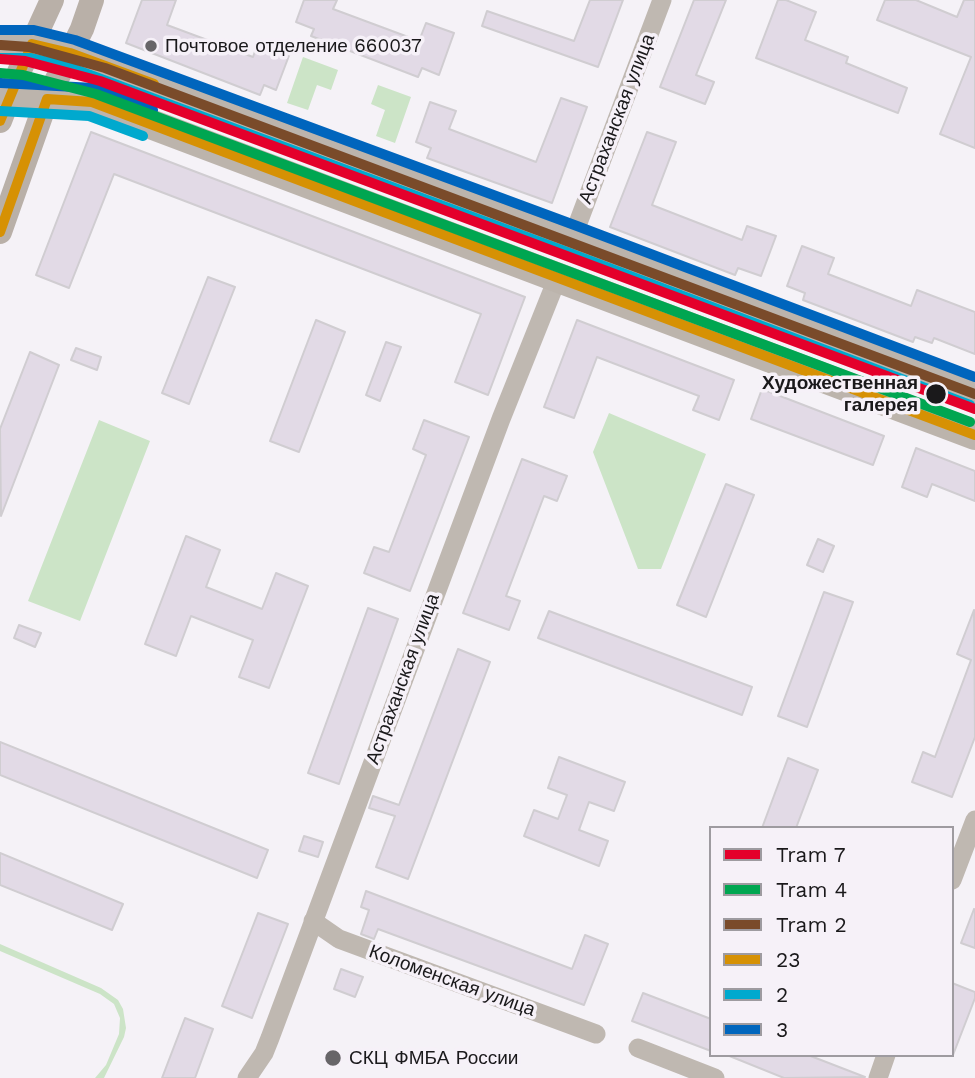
<!DOCTYPE html>
<meta charset="utf-8">
<style>
body{margin:0}
#map{position:relative;width:975px;height:1078px;overflow:hidden;background:#f5f2f7;font-family:"Work Sans",sans-serif}
canvas{display:block}
.legend{position:absolute;left:709px;top:826px;width:245px;height:231px;box-sizing:border-box;background:#f6f1f8;border:2px solid #9e9ba0;margin:0;padding:9px 12px;list-style:none;font-size:21px;color:#1a191b}
.legend li{display:flex;align-items:center;gap:14px;height:35px}
.legend b{width:35px;border:2px solid #9e9ba0}
</style>
<div id="map">
<canvas width="975" height="1078"></canvas>
<ul class="legend">
<li><b style="height:9px;background:#e4002b"></b>Tram 7</li>
<li><b style="height:9px;background:#00a651"></b>Tram 4</li>
<li><b style="height:9px;background:#7a4b2a"></b>Tram 2</li>
<li><b style="height:9px;background:#d69104"></b>23</li>
<li><b style="height:9px;background:#00a9ce"></b>2</li>
<li><b style="height:9px;background:#0065bd"></b>3</li>
</ul>
</div>
<script>
const context = document.querySelector('canvas').getContext('2d');
context.lineJoin = 'round';
function fill(path, color) { context.fillStyle = color; context.fill(path, 'evenodd'); }
const shape = rows => new Path2D(rows.map(r => 'M' + r).join(''));
function trace(path, color, width, dash) { context.strokeStyle = color; context.lineWidth = width; context.lineCap = dash ? 'butt' : 'round'; context.setLineDash(dash || []); context.stroke(path); }
function drawText(font, color, halo, rows, align = 'center') {
  context.font = font + ' "Work Sans",sans-serif'; context.lineWidth = 7; context.setLineDash([]); context.textBaseline = 'middle'; context.strokeStyle = halo; context.fillStyle = color; for (const [text, x, y, turn = 0] of rows) {
    context.save(); context.translate(x, y); context.rotate((+turn || 0) * Math.PI / 180); context.textAlign = isNaN(turn) ? turn : align; if (halo) context.strokeText(text, 0, 0); context.fillText(text, 0, 0); context.restore();
  }
}
fill(shape([
 [303,57,338,70,331,90,317,85,308,110,287,103],
 [378,85,411,97,395,143,376,136,385,110,371,104],
 [609,413,706,454,661,569,638,569,593,452],
 [99,420,150,441,80,621,28,601],
 [0,944,101,988,118,1000,123,1009,126,1028,124,1037,104,1078,95,1078,106,1065,119,1034,120,1018,114,1004,100,994,0,951]
]), '#cce4c7');
const building = shape([
 [142,0,176,0,167,25,253,57,259,40,290,53,276,90,264,85,260,95,126,43,142,0],
 [304,0,337,0,333,9,419,41,426,23,454,33,439,75,422,68,418,77,311,36,314,29,296,22,304,0],
 [590,0,623,0,598,67,482,26,487,11,574,41,590,0],
 [694,0,726,0,696,75,714,82,705,104,660,87,694,0],
 [778,0,786,0,816,12,805,40,848,57,846,63,907,88,898,113,756,58,778,0],
 [885,0,916,0,957,17,964,0,975,0,975,148,940,134,971,57,877,20,885,0],
 [561,98,587,107,552,203,427,158,431,148,416,142,430,102,456,111,449,129,536,162,561,98],
 [91,132,525,297,488,395,455,382,481,314,114,174,69,288,36,275,91,132],
 [647,132,676,142,652,205,742,240,747,226,776,236,761,276,738,268,735,275,610,227,647,132],
 [802,246,834,258,828,274,911,306,917,290,975,312,975,354,934,338,932,343,915,337,913,342,803,300,805,293,787,286,802,246],
 [208,277,235,287,189,404,162,393,208,277],
 [316,320,345,332,299,452,270,441,316,320],
 [577,320,734,380,719,420,693,410,699,396,597,357,574,418,544,407,577,320],
 [386,342,401,347,380,401,366,395,386,342],
 [76,348,101,357,97,370,71,360,76,348],
 [30,352,59,365,1,516,0,429,30,352],
 [762,389,884,436,873,465,751,419,762,389],
 [424,420,469,437,410,591,364,573,374,547,389,552,426,455,413,449,424,420],
 [916,448,975,471,975,501,932,484,927,497,902,487,916,448],
 [522,459,567,476,557,501,544,496,506,596,520,601,509,630,463,613,522,459],
 [726,484,754,495,706,617,677,605,726,484],
 [186,536,220,550,206,587,262,609,276,573,308,586,269,688,239,677,253,640,191,616,176,656,145,644,186,536],
 [818,539,834,546,823,572,807,565,818,539],
 [824,592,853,602,807,727,778,716,824,592],
 [368,608,398,619,339,784,308,773,368,608],
 [974,610,975,737,952,797,912,782,923,752,935,757,971,660,957,654,974,610],
 [549,611,752,687,742,715,538,638,549,611],
 [19,625,41,633,35,647,14,638,19,625],
 [458,649,490,662,408,879,376,867,395,816,369,808,373,796,399,805,458,649],
 [0,742,268,850,257,878,0,775,0,742],
 [559,757,625,782,614,811,589,802,579,830,608,841,599,866,524,836,534,810,558,819,567,795,548,788,559,757],
 [788,758,818,770,796,828,762,828,788,758],
 [304,836,323,842,318,857,299,851,304,836],
 [0,853,123,904,112,930,0,885,0,853],
 [366,891,572,969,585,935,608,944,584,1005,378,929,374,939,361,934,369,910,361,907,366,891],
 [974,909,975,910,975,948,961,943,974,909],
 [258,913,288,924,252,1018,222,1006,258,913],
 [341,969,363,977,355,997,334,989,341,969],
 [952,983,975,992,975,998,953,1055,952,983],
 [643,993,711,1019,711,1051,632,1021,643,993],
 [185,1018,213,1029,195,1078,162,1078,185,1018],
 [727,1055,808,1055,865,1077,784,1078,727,1055]
]);
fill(building, '#e2dae6');
trace(building, '#d0cdd1', 2);
trace(shape([
 [572,239,662,0],
 [952,880,975,820],
 [313,921,339,939,596,1034],
 [638,1048,715,1078],
 [247,1078,264,1053,270,1038,501,419,557,279],
 [878,1078,886,1055]
]), '#bfb8b1', 19);
trace(shape([
 [0,121,19,72,52,0],
 [0,232,47,99,82,29,92,0]
]), '#b9b0a8', 24);
trace(shape([
 [0,44,32,44,70,53,572,239,975,392],
 [0,97,92,102,975,435]
]), '#bcb4ac', 30);
trace(shape([
 [0,121,32,44,70,53,154,84],
 [0,232,47,99,92,102,975,435]
]), '#d69104', 10);
trace(shape([
 [0,58,30,58,66,66,567,252,970,405],
 [0,111,89,116,143,136]
]), '#00a9ce', 10);
trace(shape([
 [0,30,34,30,75,40,577,226,975,377],
 [1,83,94,88,153,110]
]), '#0065bd', 10);
trace(shape([
 [0,59,25,61,100,81,975,409]
]), '#e4002b', 10);
trace(shape([
 [0,73,23,75,96,94,970,422]
]), '#00a651', 10);
trace(shape([
 [1,45,29,47,105,68,975,394]
]), '#7a4b2a', 10);
for (const [x, y, r, color] of [
 [151,46,7,"#676568"],
 [936,394,11,"#1a191b"],
 [333,1058,9,"#676568"]
]) { const dot = new Path2D(); dot.arc(x, y, r, 0, 2 * Math.PI); context.fillStyle = color; context.fill(dot); trace(dot, '#f6f1f8', 2.5); }
drawText('19px', '#1a191b', '#f6f1f8', [
 ["Почтовое отделение 660037",165,46],
 ["СКЦ ФМБА России",349,1058]
], 'left');
drawText('19px', '#1a191b', '#f6f1f8', [
 ["Астраханская улица",617,119,-69],
 ["Астраханская улица",403,679,-70],
 ["Коломенская улица",452,981,20]
]);
drawText('bold 19px', '#1a191b', '#f6f1f8', [
 ["Художественная",918,383],
 ["галерея",918,405]
], 'right');
</script>
